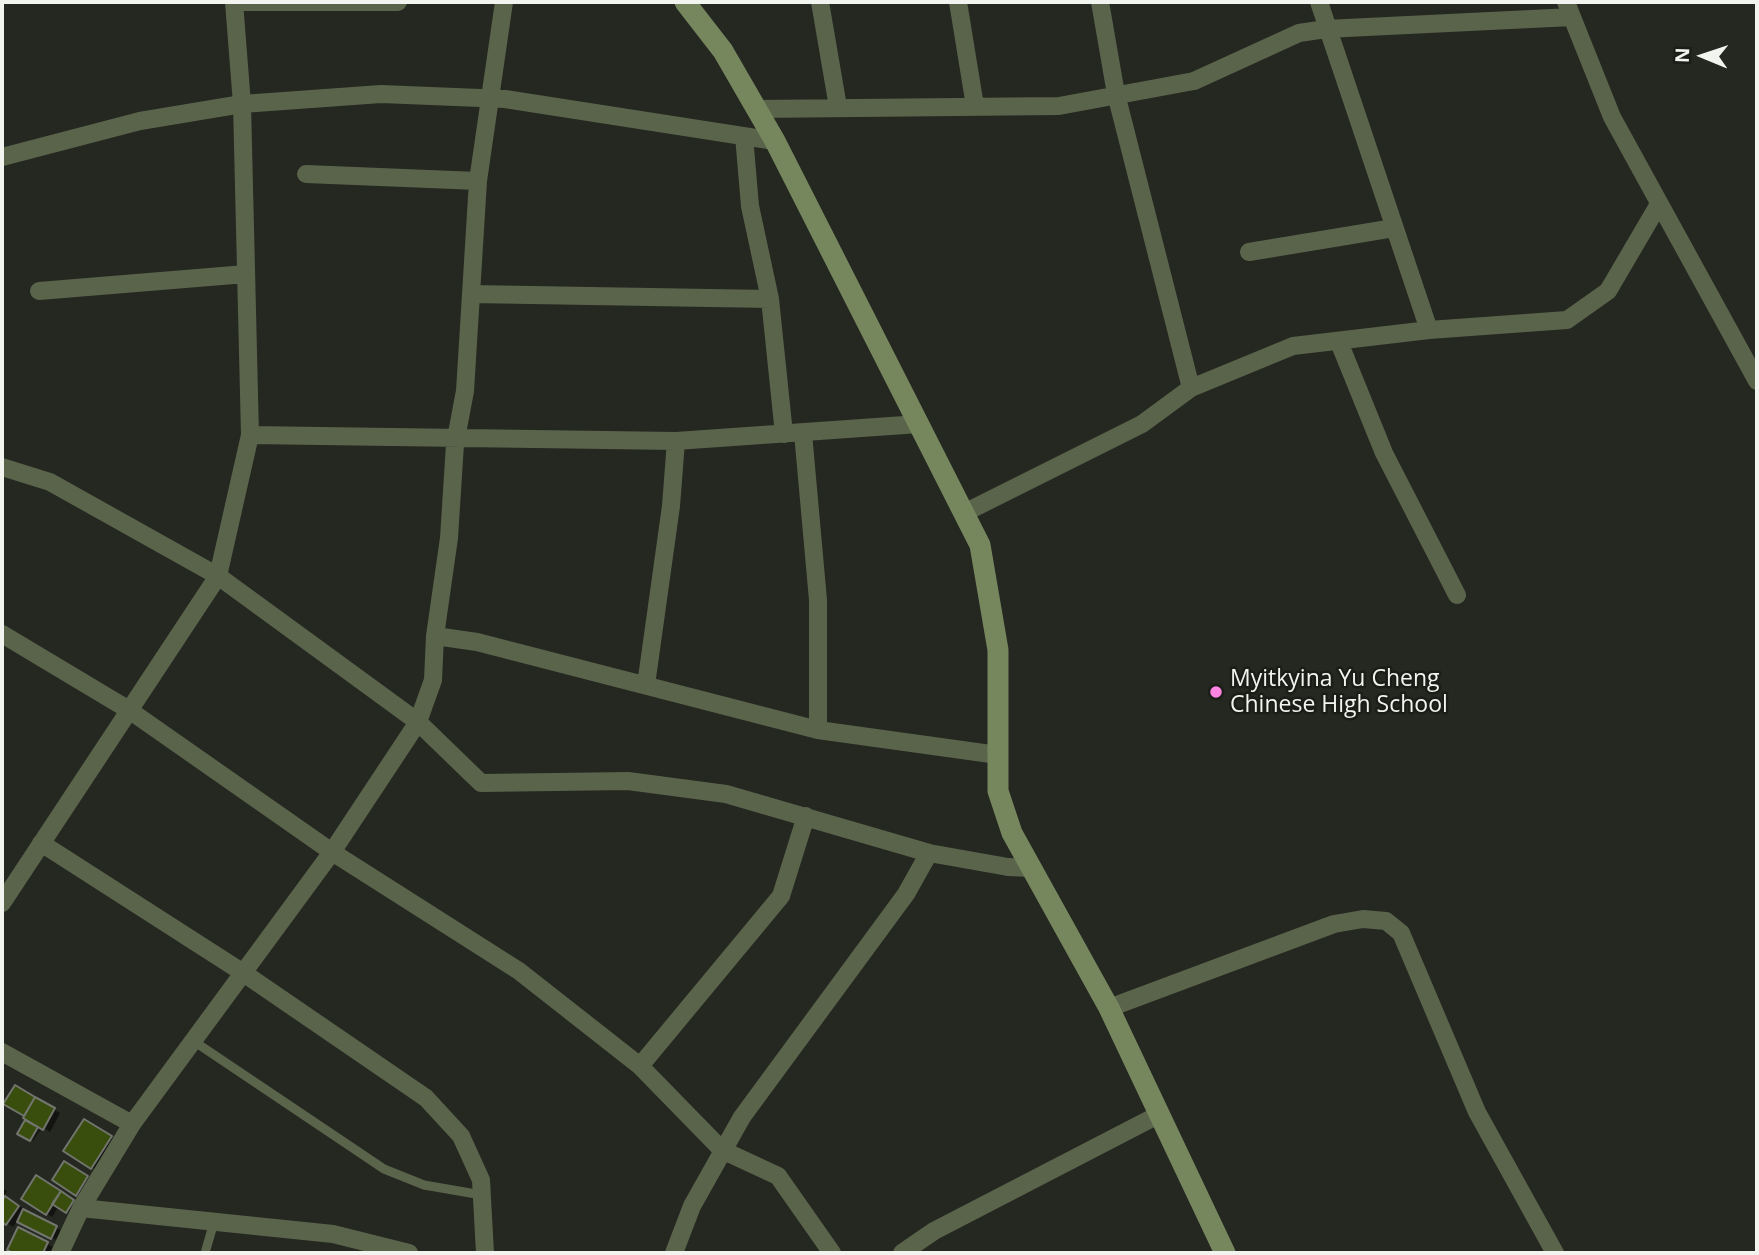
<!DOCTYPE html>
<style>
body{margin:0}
#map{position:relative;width:1759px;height:1255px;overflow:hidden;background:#252721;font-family:"Open Sans",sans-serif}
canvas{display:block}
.frame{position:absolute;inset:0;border:4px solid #f2f4ef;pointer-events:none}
.north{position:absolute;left:1668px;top:21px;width:70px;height:70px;-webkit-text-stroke:5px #1b1e18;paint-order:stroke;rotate:272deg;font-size:19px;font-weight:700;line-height:28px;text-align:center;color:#f2f4ef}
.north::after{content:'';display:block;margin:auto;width:24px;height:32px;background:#f2f4ef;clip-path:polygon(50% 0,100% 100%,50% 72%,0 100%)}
</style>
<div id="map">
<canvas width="1759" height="1255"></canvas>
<div class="frame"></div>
<div class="north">N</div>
</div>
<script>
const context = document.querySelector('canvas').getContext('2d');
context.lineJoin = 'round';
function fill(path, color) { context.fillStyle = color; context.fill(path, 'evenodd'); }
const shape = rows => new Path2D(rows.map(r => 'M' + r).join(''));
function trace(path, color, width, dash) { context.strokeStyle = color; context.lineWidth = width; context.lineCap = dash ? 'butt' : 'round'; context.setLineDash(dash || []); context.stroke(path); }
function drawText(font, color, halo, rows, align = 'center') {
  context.font = font + ' "Open Sans",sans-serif'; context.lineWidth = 5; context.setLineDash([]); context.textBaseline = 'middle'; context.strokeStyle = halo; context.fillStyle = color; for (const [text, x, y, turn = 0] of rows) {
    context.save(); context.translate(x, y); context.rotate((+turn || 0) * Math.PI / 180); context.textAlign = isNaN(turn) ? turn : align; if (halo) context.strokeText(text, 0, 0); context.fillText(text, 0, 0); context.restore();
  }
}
fill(shape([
 [15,1087,60,1113,50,1132,6,1104],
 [85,1121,120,1143,101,1173,92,1167],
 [26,1122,40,1130,33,1141,19,1133],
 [65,1163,93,1181,83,1198,54,1180],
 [36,1177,75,1202,69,1212,59,1206,52,1217,23,1198],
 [2,1188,7,1191,3,1197,62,1231,58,1241,18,1220,13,1227,2,1220],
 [19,1230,53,1247,51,1253,16,1253,9,1249]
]), '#0007');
const building = shape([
 [15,1085,35,1097,24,1116,3,1104,15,1085],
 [35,1097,55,1108,43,1130,23,1118,35,1097],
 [84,1119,112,1136,91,1169,63,1151,84,1119],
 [25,1120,38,1127,30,1141,17,1134,25,1120],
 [64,1161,88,1176,76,1196,52,1180,64,1161],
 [36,1175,61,1191,46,1215,21,1199,36,1175],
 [61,1191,74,1200,66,1213,52,1204,61,1191],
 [5,1196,19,1206,6,1225,2,1222,2,1201,5,1196],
 [23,1209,57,1226,51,1239,17,1222,23,1209],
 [18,1227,48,1242,43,1253,13,1253,7,1250,18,1227]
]);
fill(building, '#394e0d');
trace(building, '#72756e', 2);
trace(shape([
 [192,1040,384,1169,424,1185,482,1195],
 [205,1253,214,1222]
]), '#5a644b', 9);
trace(shape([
 [234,2,398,2],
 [820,2,838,107],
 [958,2,975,106],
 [1100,2,1116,94,1191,388],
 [1319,2,1429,330],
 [1566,2,1612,117,1757,381],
 [756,109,1059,106,1194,81,1299,33,1326,29,1572,17],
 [744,136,750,206,770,299,784,434],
 [2,157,140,121,242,104,381,94,505,99,775,141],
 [306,174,478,181],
 [1249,252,1394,228],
 [39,291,246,274],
 [471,294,770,299],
 [1339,342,1384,453,1457,595],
 [803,433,818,600,818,730],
 [250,435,676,441,919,424],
 [2,467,50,482,218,576,418,722,481,783,628,781,726,794,929,853],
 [964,513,1142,424,1191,388,1293,346,1429,330,1567,320,1608,291,1659,204],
 [2,634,129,710,332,852,519,971,640,1066,722,1150,778,1176,832,1253],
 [435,636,477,642,818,730,998,755],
 [646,685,671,506,676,441],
 [41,843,242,972,426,1098,461,1136,481,1180,485,1253],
 [2,903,218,576,250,435,242,104,234,2],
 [1109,1008,1334,924,1363,919,1386,921,1401,933,1477,1112,1555,1253],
 [2,1052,132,1124],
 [640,1066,781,896,806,816],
 [81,1208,333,1234,409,1253],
 [60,1253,81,1208,132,1124,332,852,418,722,433,680,435,636,449,538,455,444,465,391,478,181,504,2],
 [674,1253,692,1206,742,1117,906,894,929,853,1008,867,1031,868],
 [902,1253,934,1231,1160,1114]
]), '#5a644b', 18);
trace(shape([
 [685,2,723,51,775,141,980,545,998,650,998,791,1012,833,1109,1008,1225,1253]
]), '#76875e', 21);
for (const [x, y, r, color] of [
 [1216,692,7,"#fe85e0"]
]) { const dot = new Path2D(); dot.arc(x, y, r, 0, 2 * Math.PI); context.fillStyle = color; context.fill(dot); trace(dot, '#1b1e18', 2.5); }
drawText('23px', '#f2f4ef', '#1b1e18', [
 ["Myitkyina Yu Cheng",1230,679],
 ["Chinese High School",1230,705]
], 'left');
</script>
